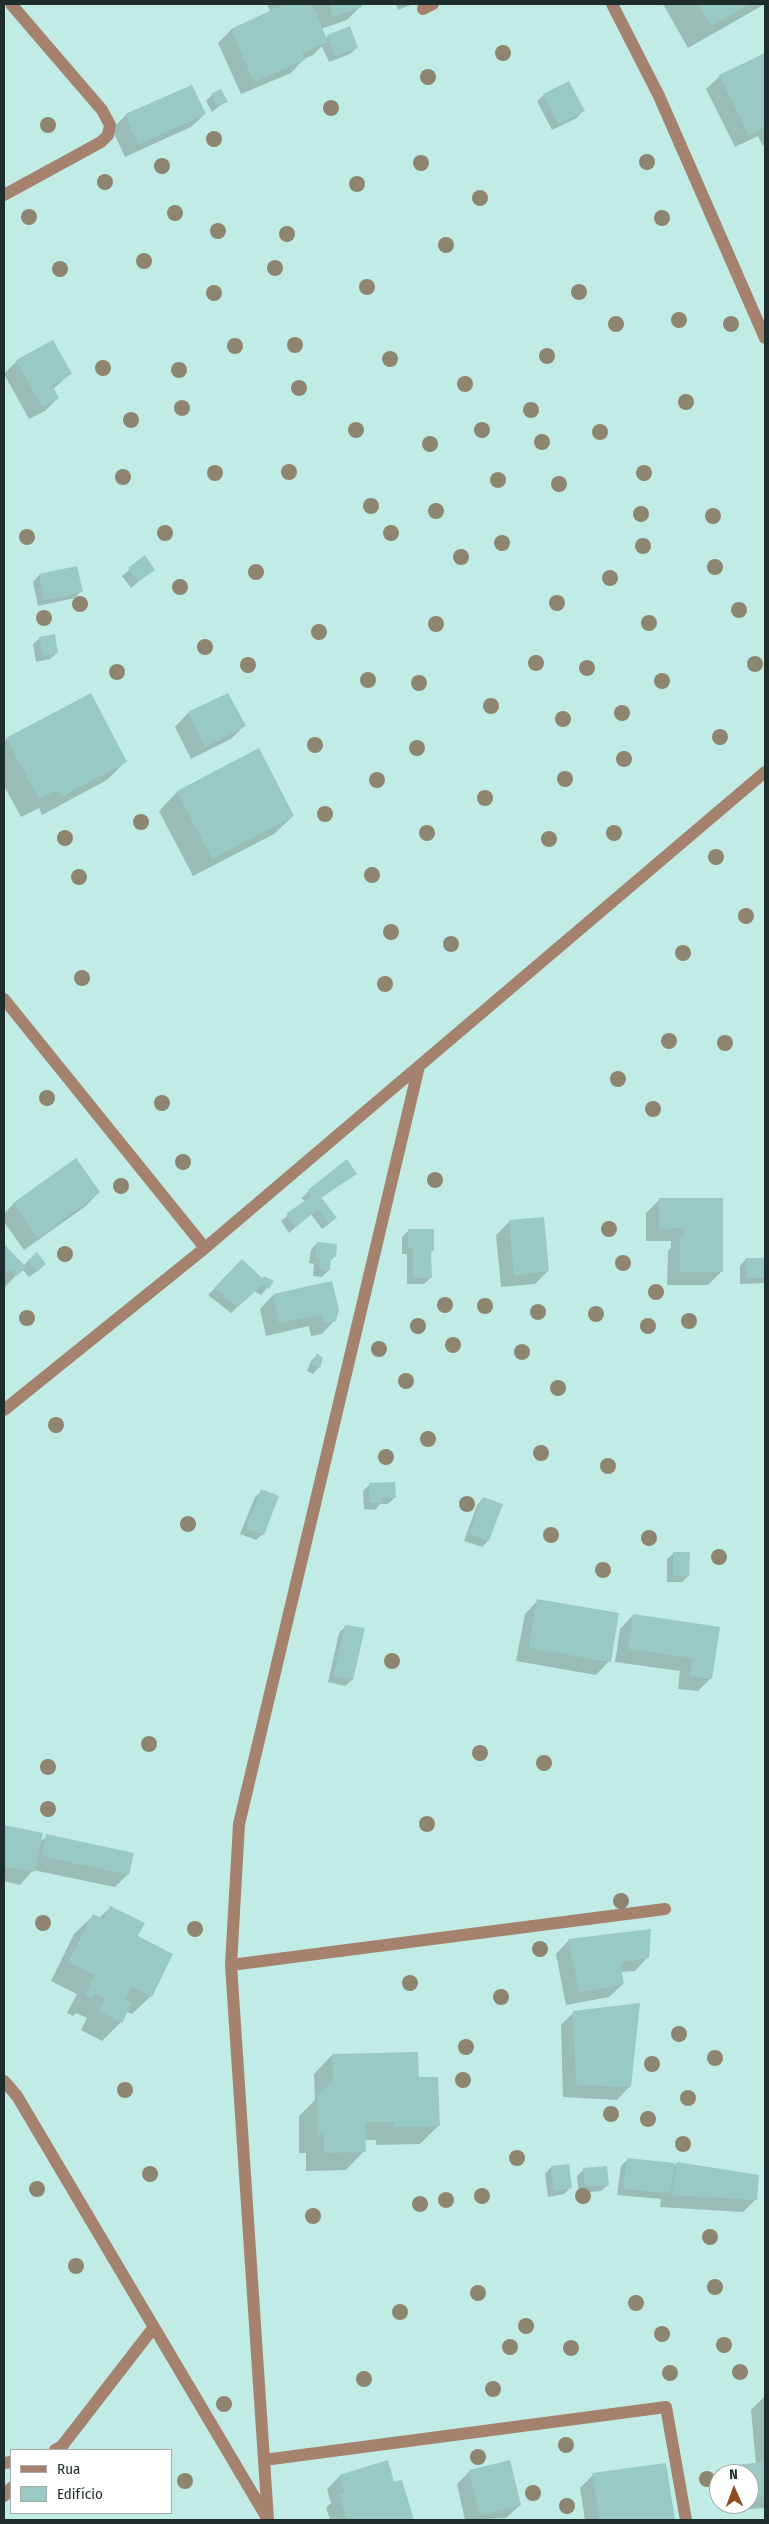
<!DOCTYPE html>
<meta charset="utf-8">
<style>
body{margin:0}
#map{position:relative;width:769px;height:2524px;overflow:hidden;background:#c1ebe5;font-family:"Fira Sans Condensed",sans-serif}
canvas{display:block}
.frame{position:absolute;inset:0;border:5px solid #1e2e2c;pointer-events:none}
.legend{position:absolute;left:10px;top:2449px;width:162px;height:65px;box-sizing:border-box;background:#fff;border:1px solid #a5abab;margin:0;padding:6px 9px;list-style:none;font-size:15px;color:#1e2e2c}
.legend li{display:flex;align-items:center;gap:10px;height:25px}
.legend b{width:25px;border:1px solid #a5abab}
.north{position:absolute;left:709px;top:2464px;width:50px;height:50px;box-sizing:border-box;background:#fff;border:1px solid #a5abab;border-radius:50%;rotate:358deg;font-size:14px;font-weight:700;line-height:20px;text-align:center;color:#1e2e2c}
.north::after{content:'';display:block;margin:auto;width:18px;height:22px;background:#8f4b1d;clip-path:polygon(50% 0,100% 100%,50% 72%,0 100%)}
</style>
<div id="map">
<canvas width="769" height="2524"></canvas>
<div class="frame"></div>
<ul class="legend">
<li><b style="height:6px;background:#a4826e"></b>Rua</li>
<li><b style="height:14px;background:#98cac3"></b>Edifício</li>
</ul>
<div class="north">N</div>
</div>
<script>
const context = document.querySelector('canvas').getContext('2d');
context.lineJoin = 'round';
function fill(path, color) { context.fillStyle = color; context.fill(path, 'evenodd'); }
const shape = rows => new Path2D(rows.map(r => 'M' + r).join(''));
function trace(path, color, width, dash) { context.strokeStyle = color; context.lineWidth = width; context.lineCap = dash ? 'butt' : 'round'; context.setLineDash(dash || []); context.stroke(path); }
fill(shape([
 [267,4,359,4,360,7,347,20,321,29,325,38,349,27,357,47,350,54,329,62,322,46,313,55,304,59,291,73,241,94,218,43,231,30,271,13],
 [396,4,413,4,398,10],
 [663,4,765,4,688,48],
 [765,54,765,145,763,146,758,136,735,147,706,89,720,76],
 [192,86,205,114,191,127,125,157,112,129,125,116],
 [212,95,226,101,212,112,206,101],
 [544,95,583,111,577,118,552,130,537,101],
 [17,361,70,374,53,389,58,398,45,411,29,419,4,374],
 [145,557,154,569,131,588,122,576],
 [39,575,81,591,75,598,38,606,33,582],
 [40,638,57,653,50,659,36,662,33,644],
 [228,694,244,726,231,739,191,759,175,727,188,713],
 [7,739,126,761,107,780,42,815,39,808,21,817,4,786,4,742],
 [258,750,293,816,274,834,193,876,159,811,177,792],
 [76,1160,99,1192,86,1206,24,1250,4,1222,4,1214,13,1204],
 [355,1174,321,1198,335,1218,329,1224,322,1229,311,1214,289,1233,281,1221,305,1202,302,1198,309,1191],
 [660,1199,721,1272,708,1285,667,1285,668,1251,671,1248,671,1241,646,1241,646,1213],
 [509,1222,548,1271,535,1284,501,1287,496,1235],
 [409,1230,433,1250,430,1253,431,1277,424,1284,407,1284,407,1254,402,1254,402,1237],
 [317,1243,334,1257,330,1261,329,1270,322,1277,313,1276,314,1264,309,1263,311,1250],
 [4,1246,23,1266,36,1254,38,1270,29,1277,22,1269,4,1288],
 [746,1259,765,1259,765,1283,740,1284,740,1266],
 [242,1261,262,1280,272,1282,261,1295,254,1291,231,1313,208,1295],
 [331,1282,335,1320,322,1334,311,1336,309,1326,266,1336,260,1309,273,1295],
 [317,1355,319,1367,313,1374,307,1371,311,1361],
 [370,1484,394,1498,388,1504,380,1504,375,1510,364,1509,363,1491],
 [262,1491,263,1534,256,1540,240,1534,255,1497],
 [483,1498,488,1541,482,1547,464,1541,477,1505],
 [674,1553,688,1576,682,1582,667,1582,667,1559],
 [538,1600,609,1661,596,1675,516,1661,525,1614],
 [633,1615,719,1628,711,1678,698,1691,678,1689,680,1671,615,1662,620,1629],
 [346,1626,352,1680,345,1686,328,1682,339,1633],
 [4,1826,41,1834,39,1843,47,1836,128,1874,115,1887,33,1870,20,1885,4,1881],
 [110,1908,137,1937,151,1996,132,2014,126,2012,121,2022,102,2041,81,2030,87,2018,76,2013,73,2016,67,2013,77,1994,51,1981,74,1934,93,1916,99,1918],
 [569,1940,648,1957,635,1971,621,1972,623,1984,609,1997,566,2005,556,1954],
 [574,2012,630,2086,617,2100,563,2097,561,2025],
 [332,2055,418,2078,438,2126,420,2144,376,2145,376,2140,364,2140,364,2151,346,2170,306,2171,306,2153,299,2153,299,2116,315,2100,314,2074],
 [628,2159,672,2168,677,2163,756,2199,743,2212,660,2207,661,2199,617,2195,621,2166],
 [551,2167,571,2187,564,2194,548,2197,545,2174],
 [584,2169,608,2185,601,2191,579,2193,577,2176],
 [765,2396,765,2508,723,2511,723,2504,749,2504,749,2474,728,2474,735,2467,756,2464,751,2410],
 [665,2464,674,2520,585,2520,580,2488,593,2475],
 [470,2471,520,2505,506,2518,465,2520,457,2484],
 [340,2476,394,2484,401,2482,413,2520,330,2520,326,2508,331,2503,327,2489]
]), '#0003');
fill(shape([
 [285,4,312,4,328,42,302,53,305,60,254,82,231,29],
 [329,4,361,4,362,7,333,17],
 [698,4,750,4,711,26],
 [350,26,358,48,335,56,327,35],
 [765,53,765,127,749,135,719,75],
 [569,81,585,111,559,124,543,94],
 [192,85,206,114,138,145,125,114],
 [221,89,228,102,218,106,211,94],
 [53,340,72,374,52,385,59,398,42,407,16,360],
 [145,555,155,570,138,582,128,568],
 [77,566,83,592,44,600,39,574],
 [55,634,58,653,43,656,39,637],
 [91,693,127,762,61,797,57,790,39,799,6,738],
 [228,693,246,726,205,747,188,712],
 [259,748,294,816,212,859,177,791],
 [76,1158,100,1192,38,1238,13,1203],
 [347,1159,357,1174,321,1197,337,1218,329,1223,318,1209,296,1227,286,1214,311,1196,308,1190],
 [659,1198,723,1198,723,1272,680,1272,680,1237,684,1236,684,1228,659,1229],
 [544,1217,549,1271,514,1275,509,1220],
 [408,1229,434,1229,434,1251,431,1251,432,1278,413,1278,413,1248,408,1248],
 [317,1242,337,1244,336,1257,331,1257,330,1271,319,1269,320,1258,315,1257],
 [4,1244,26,1267,17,1276,11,1269,4,1276],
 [37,1252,46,1264,37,1272,27,1261],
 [746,1258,765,1258,765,1278,747,1278],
 [242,1259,262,1278,264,1276,274,1281,269,1289,262,1285,238,1307,214,1288],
 [332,1281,339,1310,336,1321,324,1323,322,1314,279,1323,273,1294],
 [317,1353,323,1358,320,1368,312,1364],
 [395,1482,396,1498,382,1498,382,1503,370,1503,369,1483],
 [261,1489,279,1496,264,1535,246,1528],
 [483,1497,503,1504,489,1541,469,1534],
 [673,1552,690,1552,689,1576,673,1576],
 [537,1599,619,1613,611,1662,529,1648],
 [633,1614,720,1627,712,1679,690,1676,693,1658,628,1649],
 [345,1625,365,1628,353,1680,334,1676],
 [4,1825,43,1833,34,1872,4,1866],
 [46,1834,134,1853,129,1875,42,1856],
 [110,1906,145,1923,138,1936,173,1954,152,1997,132,1987,125,2000,132,2003,122,2023,99,2011,105,1999,95,1994,92,1998,85,1995,95,1975,68,1962,93,1914,104,1919],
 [651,1929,649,1958,620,1962,624,1984,579,1992,568,1939],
 [640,2003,631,2087,576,2085,573,2011],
 [418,2052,419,2077,438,2077,440,2126,394,2127,394,2122,365,2122,366,2152,324,2153,324,2134,318,2135,317,2096,333,2081,332,2054],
 [627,2158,675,2163,670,2193,623,2189],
 [677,2162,759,2175,757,2200,672,2195],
 [569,2164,572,2188,554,2191,551,2166],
 [607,2166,609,2185,585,2187,583,2168],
 [388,2460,394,2482,402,2480,414,2520,347,2520,339,2494,345,2493,339,2475],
 [510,2460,521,2505,480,2515,469,2470],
 [765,2462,765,2496,749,2498,749,2474,735,2474,734,2465],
 [666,2463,675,2520,600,2520,592,2473]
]), '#98cac3');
trace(shape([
 [612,4,659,96,765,338],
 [423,9,433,4],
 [4,195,101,142,108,135,110,125,102,110,11,4],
 [4,999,205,1248],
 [4,1410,205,1248,765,772],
 [231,1965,665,1909],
 [4,2081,17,2096,267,2518],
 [55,2450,62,2446,154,2327],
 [264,2460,666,2407,686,2520],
 [4,2463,11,2462],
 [4,2496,11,2488],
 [268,2520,231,1965,239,1824,419,1066]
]), '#a4826e', 12);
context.fillStyle = '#8d8570';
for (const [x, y] of [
 [503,53],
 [428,77],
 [331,108],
 [48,125],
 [214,139],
 [647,162],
 [421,163],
 [162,166],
 [105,182],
 [357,184],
 [480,198],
 [175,213],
 [29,217],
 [662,218],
 [218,231],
 [287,234],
 [446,245],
 [144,261],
 [275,268],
 [60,269],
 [367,287],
 [579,292],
 [214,293],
 [679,320],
 [616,324],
 [731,324],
 [295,345],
 [235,346],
 [547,356],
 [390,359],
 [103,368],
 [179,370],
 [465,384],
 [299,388],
 [686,402],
 [182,408],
 [531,410],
 [131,420],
 [356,430],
 [482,430],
 [600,432],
 [542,442],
 [430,444],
 [289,472],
 [215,473],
 [644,473],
 [123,477],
 [498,480],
 [559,484],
 [371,506],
 [436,511],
 [641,514],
 [713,516],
 [165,533],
 [391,533],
 [27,537],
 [502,543],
 [643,546],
 [461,557],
 [715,567],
 [256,572],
 [610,578],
 [180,587],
 [557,603],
 [80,604],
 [739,610],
 [44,618],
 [649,623],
 [436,624],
 [319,632],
 [205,647],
 [536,663],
 [755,664],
 [248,665],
 [587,668],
 [117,672],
 [368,680],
 [662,681],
 [419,683],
 [491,706],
 [622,713],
 [563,719],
 [720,737],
 [315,745],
 [417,748],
 [624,759],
 [565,779],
 [377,780],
 [485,798],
 [325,814],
 [141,822],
 [427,833],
 [614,833],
 [65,838],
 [549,839],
 [716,857],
 [372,875],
 [79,877],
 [746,916],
 [391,932],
 [451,944],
 [683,953],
 [82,978],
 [385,984],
 [669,1041],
 [725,1043],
 [618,1079],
 [47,1098],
 [162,1103],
 [653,1109],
 [183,1162],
 [435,1180],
 [121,1186],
 [609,1229],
 [65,1254],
 [623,1263],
 [656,1292],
 [445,1305],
 [485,1306],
 [538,1312],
 [596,1314],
 [27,1318],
 [689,1321],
 [418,1326],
 [648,1326],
 [453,1345],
 [379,1349],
 [522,1352],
 [406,1381],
 [558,1388],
 [56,1425],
 [428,1439],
 [541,1453],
 [386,1457],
 [608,1466],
 [467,1504],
 [188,1524],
 [551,1535],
 [649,1538],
 [719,1557],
 [603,1570],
 [392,1661],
 [149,1744],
 [480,1753],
 [544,1763],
 [48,1767],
 [48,1809],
 [427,1824],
 [621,1901],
 [43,1923],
 [195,1929],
 [540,1949],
 [410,1983],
 [501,1997],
 [679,2034],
 [466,2047],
 [715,2058],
 [652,2064],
 [463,2080],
 [125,2090],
 [688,2098],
 [611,2114],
 [648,2119],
 [683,2144],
 [517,2158],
 [150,2174],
 [37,2189],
 [482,2196],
 [583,2196],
 [446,2200],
 [420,2204],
 [313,2216],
 [710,2237],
 [76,2266],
 [715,2287],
 [478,2293],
 [636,2303],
 [400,2312],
 [526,2326],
 [662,2334],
 [724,2345],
 [510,2347],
 [571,2348],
 [740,2372],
 [670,2373],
 [364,2379],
 [493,2389],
 [224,2404],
 [566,2445],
 [478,2457],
 [707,2479],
 [185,2481],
 [533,2493],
 [567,2506]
]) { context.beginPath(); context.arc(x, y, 8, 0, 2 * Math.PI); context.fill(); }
</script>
